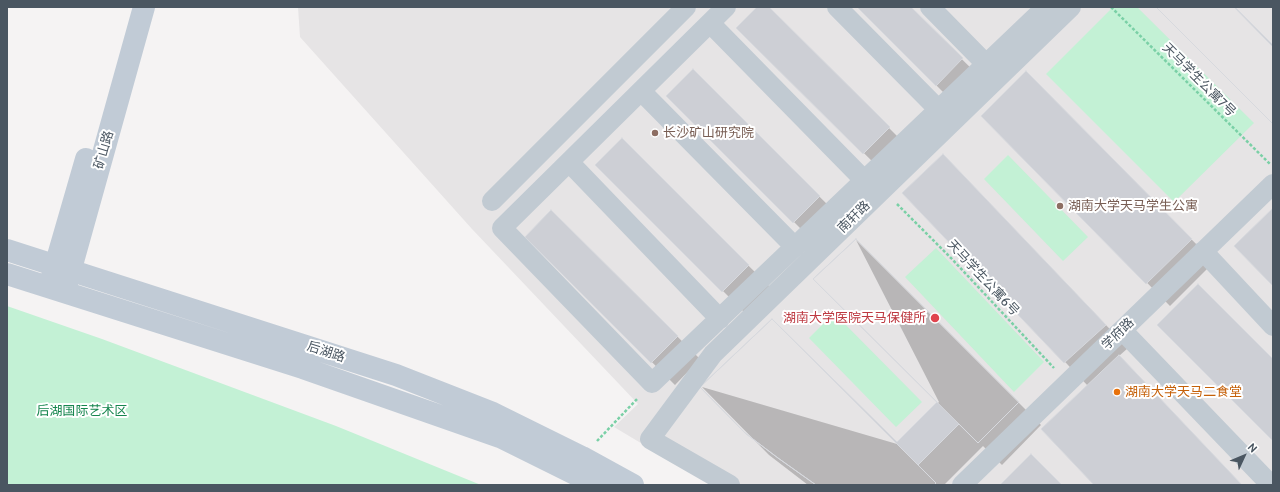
<!DOCTYPE html>
<meta charset="utf-8">
<style>
body{margin:0}
#map{position:relative;width:1280px;height:492px;overflow:hidden;background:#f5f3f3;font-family:Cabin,sans-serif}
canvas{display:block}
.frame{position:absolute;inset:0;border:8px solid #4a5661;pointer-events:none}
.north{position:absolute;left:1224px;top:436px;width:40px;height:40px;-webkit-text-stroke:3px #fff;paint-order:stroke;rotate:46deg;font-size:11px;font-weight:700;line-height:16px;text-align:center;color:#4a5661}
.north::after{content:'';display:block;margin:auto;width:14px;height:18px;background:#4a5661;clip-path:polygon(50% 0,100% 100%,50% 72%,0 100%)}
</style>
<div id="map">
<canvas width="1280" height="492"></canvas>
<div class="frame"></div>
<div class="north">N</div>
</div>
<script>
const context = document.querySelector('canvas').getContext('2d');
context.lineJoin = 'round';
function fill(path, color) { context.fillStyle = color; context.fill(path, 'evenodd'); }
const shape = rows => new Path2D(rows.map(r => 'M' + r).join(''));
function trace(path, color, width, dash) { context.strokeStyle = color; context.lineWidth = width; context.lineCap = dash ? 'butt' : 'round'; context.setLineDash(dash || []); context.stroke(path); }
function drawText(font, color, halo, rows, align = 'center') {
  context.font = font + ' Cabin,"Noto Sans SC",sans-serif'; context.lineWidth = 4; context.setLineDash([]); context.textBaseline = 'middle'; context.strokeStyle = halo; context.fillStyle = color; for (const [text, x, y, turn = 0] of rows) {
    context.save(); context.translate(x, y); context.rotate((+turn || 0) * Math.PI / 180); context.textAlign = isNaN(turn) ? turn : align; if (halo) context.strokeText(text, 0, 0); context.fillText(text, 0, 0); context.restore();
  }
}
fill(shape([
 [298,7,1273,7,1273,485,711,485,614,427,638,404,472,229,300,37]
]), '#e6e4e5');
fill(shape([
 [1113,7,1137,7,1254,123,1174,202,1046,74],
 [1008,155,1088,237,1063,261,984,179],
 [936,248,1044,362,1014,392,905,277],
 [7,306,102,339,336,426,481,485,7,485],
 [834,313,922,402,896,427,809,338]
]), '#c3f1d5');
fill(shape([
 [758,7,768,7,912,151,887,176,738,28],
 [858,7,909,7,985,82,959,108],
 [693,71,842,219,817,245,668,96],
 [1026,73,1214,262,1170,306,982,116],
 [622,140,771,288,746,314,597,165],
 [943,155,1128,348,1119,356,1241,485,1095,485,1088,386,904,193],
 [551,211,700,359,675,385,526,237],
 [856,240,1041,425,1002,465,983,446,944,485,808,485,769,455,702,387,897,444,939,402]
]), '#0003');
const building = shape([
 [757,7,769,7,890,127,863,154,736,28,757,7],
 [857,7,911,7,963,58,936,86,857,7],
 [1156,7,1235,7,1273,45,1273,124,1156,7],
 [1156,7,1234,7,1273,47,1273,124,1156,7],
 [693,69,820,196,793,223,666,96,693,69],
 [1026,71,1192,239,1146,284,981,116,1026,71],
 [622,138,749,265,722,292,595,165,622,138],
 [943,154,1106,325,1064,363,902,193,943,154],
 [1273,208,1273,286,1234,246,1273,208],
 [551,210,678,336,651,363,525,237,551,210],
 [856,239,1019,402,978,443,959,424,918,465,936,483,934,485,816,485,778,458,745,433,700,387,772,319,897,442,937,402,813,279,856,239],
 [856,239,1019,402,978,443,813,279,856,239],
 [1198,284,1273,359,1273,441,1157,325,1198,284],
 [772,319,936,483,934,485,816,485,778,458,745,433,700,387,772,319],
 [1119,355,1242,485,1094,485,1041,429,1119,355],
 [1031,454,1062,485,1000,485,1031,454]
]);
fill(building, '#cdcfd5');
trace(building, '#d7d9de', 1);
trace(shape([
 [1111,7,1270,164],
 [897,204,951,258,1054,368],
 [597,441,638,398]
]), '#7ad0a6', 2.5, [3, 2]);
trace(shape([
 [726,7,502,228,652,383,1046,7],
 [837,7,938,109],
 [930,7,986,64],
 [710,23,864,180],
 [641,91,795,247],
 [569,162,720,319],
 [492,201,686,7],
 [1203,251,1273,326],
 [1122,330,1271,485],
 [730,485,650,439,713,354,1071,7],
 [962,485,1273,184]
]), '#c1cad2', 20);
trace(shape([
 [7,250,396,375,493,413,582,457,633,485],
 [7,274,303,368,500,437,597,485],
 [51,280,86,159],
 [67,283,144,7]
]), '#c1cbd6', 22);
for (const [x, y, r, color] of [
 [655,133,4,"#8d6e63"],
 [1060,206,4,"#8d6e63"],
 [935,318,5,"#e0444e"],
 [1117,392,4,"#e8710a"]
]) { const dot = new Path2D(); dot.arc(x, y, r, 0, 2 * Math.PI); context.fillStyle = color; context.fill(dot); trace(dot, '#fff', 1.5); }
drawText('13px', '#4a5661', '#fff', [
 ["天马学生公寓7号",1199,80,45],
 ["矿山路",104,150,-74],
 ["南轩路",854,217,-44],
 ["天马学生公寓6号",983,278,47],
 ["学府路",1118,334,-44],
 ["后湖路",326,352,18]
]);
drawText('13px', '#785e54', '#fff', [
 ["长沙矿山研究院",663,133],
 ["湖南大学天马学生公寓",1068,206]
], 'left');
drawText('13px', '#be3a42', '#fff', [
 ["湖南大学医院天马保健所",926,318]
], 'right');
drawText('13px', '#c56008', '#fff', [
 ["湖南大学天马二食堂",1125,392]
], 'left');
drawText('13px', '#17864f', '#fff', [
 ["后湖国际艺术区",82,411]
]);
</script>
